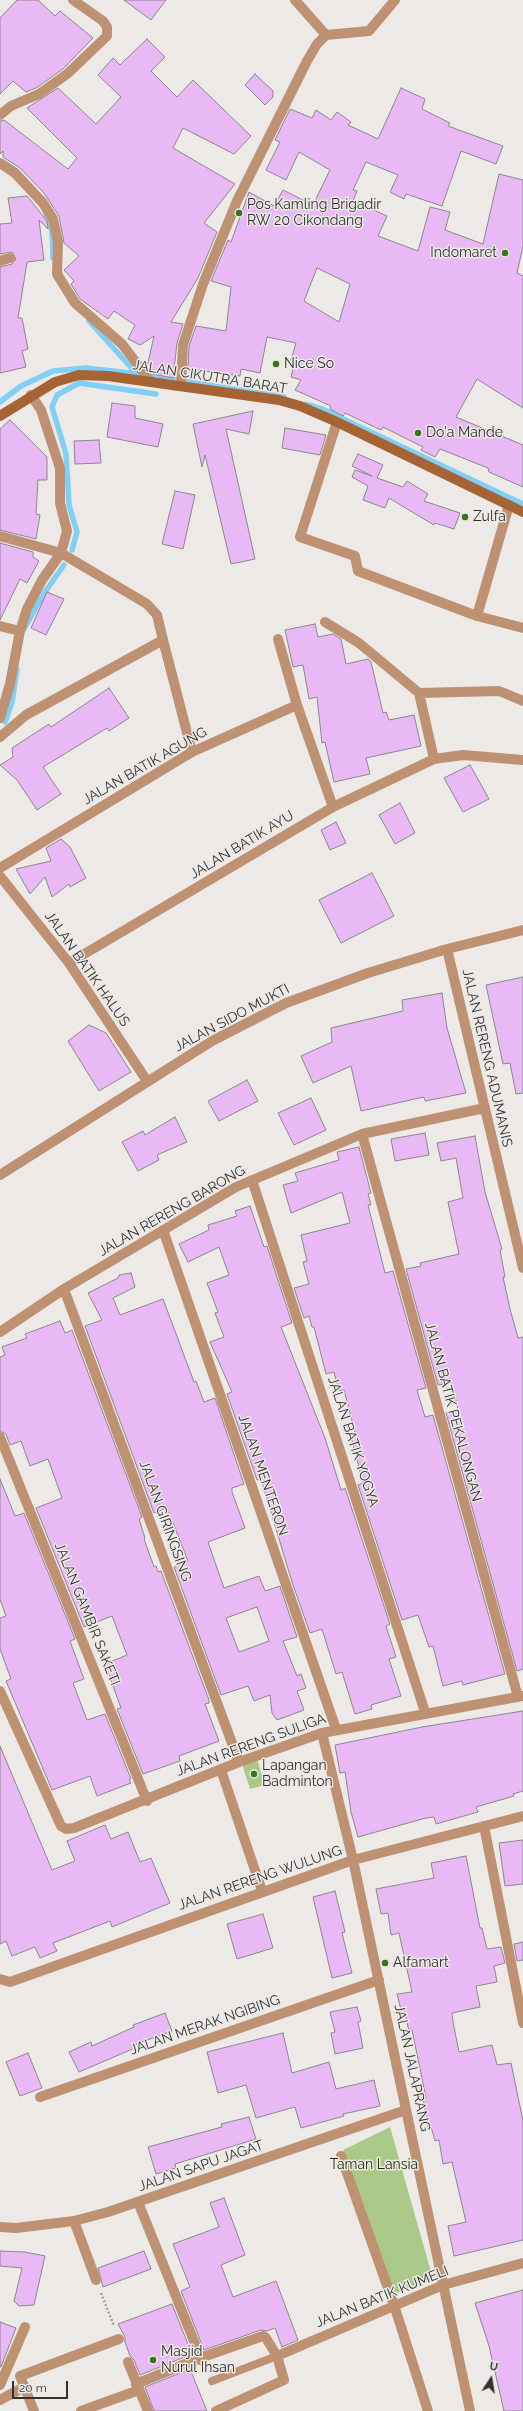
<!DOCTYPE html>
<style>
body{margin:0}
#map{position:relative;width:523px;height:2411px;overflow:hidden;background:#ece9e6;font-family:Raleway,sans-serif}
canvas{display:block}
.north{position:absolute;left:471px;top:2359px;width:40px;height:40px;-webkit-text-stroke:3px #ece9e6;paint-order:stroke;rotate:12deg;font-size:11px;font-weight:700;line-height:16px;text-align:center;color:#323130}
.north::after{content:'';display:block;margin:auto;width:14px;height:18px;background:#323130;clip-path:polygon(50% 0,100% 100%,50% 72%,0 100%)}
.scale{position:absolute;left:12px;top:2381px;width:56px;height:18px;box-sizing:border-box;border:2px solid #323130;border-top:0;padding-left:5px;font-size:12px;line-height:14px;white-space:nowrap;color:#323130;-webkit-text-stroke:3px #ece9e6;paint-order:stroke}
</style>
<div id="map">
<canvas width="523" height="2411"></canvas>
<div class="north">U</div>
<div class="scale">20 m</div>
</div>
<script>
const context = document.querySelector('canvas').getContext('2d');
context.lineJoin = 'round';
function fill(path, color) { context.fillStyle = color; context.fill(path, 'evenodd'); }
const shape = rows => new Path2D(rows.map(r => 'M' + r).join(''));
function trace(path, color, width, dash) { context.strokeStyle = color; context.lineWidth = width; context.lineCap = dash ? 'butt' : 'round'; context.setLineDash(dash || []); context.stroke(path); }
function drawText(font, color, halo, rows, align = 'center') {
  context.font = font + ' Raleway,sans-serif'; context.lineWidth = 3; context.setLineDash([]); context.textBaseline = 'middle'; context.strokeStyle = halo; context.fillStyle = color; for (const [text, x, y, turn = 0] of rows) {
    context.save(); context.translate(x, y); context.rotate((+turn || 0) * Math.PI / 180); context.textAlign = isNaN(turn) ? turn : align; if (halo) context.strokeText(text, 0, 0); context.fillText(text, 0, 0); context.restore();
  }
}
fill(shape([
 [257,1759,265,1785,250,1789,242,1764],
 [390,2127,433,2279,391,2295,343,2150]
]), '#aac989');
trace(shape([
 [46,214,52,231,53,258],
 [89,321,137,374],
 [147,375,176,380],
 [188,382,284,397],
 [0,402,21,386,53,371,86,368,139,374],
 [306,404,322,409,523,504],
 [72,550,77,532,69,505,66,454,52,407,57,395,79,383,156,394],
 [24,629,45,592,64,565],
 [5,722,12,702,17,669]
]), '#80d0f6', 5.5);
const building = shape([
 [17,0,38,0,55,16,60,11,93,38,63,69,36,88,26,92,13,81,0,94,0,18,17,0],
 [124,0,166,0,151,20,124,0],
 [147,39,165,57,151,71,177,97,193,80,251,136,234,154,183,128,173,148,235,184,204,223,217,232,198,278,171,322,183,324,177,343,173,378,153,374,147,367,154,336,140,345,128,339,135,325,114,311,108,319,80,299,71,284,74,281,64,270,79,256,64,243,59,216,44,193,20,168,3,157,3,151,0,154,0,121,4,120,68,169,77,158,27,108,58,88,96,124,121,97,98,75,113,58,120,65,147,39],
 [255,74,273,91,273,97,265,105,245,85,255,74],
 [401,88,425,99,422,109,450,123,448,126,503,146,496,164,461,151,442,206,406,194,404,199,390,192,398,175,366,162,353,190,357,191,353,201,387,216,378,236,418,251,430,207,450,212,445,230,483,244,499,174,523,180,523,246,517,273,523,276,523,408,477,379,456,417,523,445,523,487,489,472,488,468,440,449,435,457,421,450,423,447,383,427,381,430,345,413,343,416,330,409,331,406,295,390,301,380,291,377,294,364,290,363,296,343,267,337,260,373,241,369,240,376,188,369,189,346,196,326,226,331,231,287,211,281,228,240,231,242,249,192,274,206,283,190,313,205,330,170,299,152,286,180,266,170,280,142,275,140,290,109,312,118,316,110,331,120,337,112,351,122,348,125,378,139,401,88],
 [317,268,350,284,339,322,304,301,317,268],
 [27,196,47,221,48,229,39,220,44,260,27,262,18,318,22,318,28,349,22,351,26,367,0,373,0,267,12,264,16,259,12,252,0,254,0,224,12,223,8,198,27,196],
 [112,403,135,406,135,418,163,424,158,447,107,437,112,403],
 [253,411,249,434,226,429,255,559,231,564,205,455,202,467,193,424,253,411],
 [10,420,47,457,47,480,38,480,36,514,40,515,36,539,0,530,0,429,10,420],
 [285,428,326,435,320,455,282,448,285,428],
 [99,440,101,463,75,464,74,441,99,440],
 [358,454,383,465,377,478,403,487,407,481,428,494,424,501,460,513,454,529,435,523,434,525,389,498,385,508,363,500,368,486,352,477,355,470,372,476,352,466,358,454],
 [175,491,195,495,183,549,162,544,175,491],
 [0,543,33,552,33,557,39,561,27,583,20,579,0,620,0,543],
 [47,592,64,599,46,635,31,628,47,592],
 [315,624,318,637,333,634,341,639,346,664,368,659,371,662,383,713,386,712,389,720,414,715,421,746,366,758,370,774,334,782,325,742,322,743,317,697,309,699,303,665,293,667,285,630,315,624],
 [109,688,129,718,109,731,107,728,43,767,61,794,37,810,17,780,0,765,13,757,12,748,49,724,51,727,109,688],
 [470,765,489,799,463,812,444,778,470,765],
 [400,803,415,833,395,844,379,815,400,803],
 [336,822,346,843,330,850,321,830,336,822],
 [61,839,70,847,86,878,70,887,69,884,52,897,45,877,30,894,16,869,51,861,46,848,61,839],
 [372,873,394,916,341,943,319,900,372,873],
 [523,977,523,1093,516,1094,510,1063,503,1064,486,985,523,977],
 [442,993,447,1028,466,1093,425,1101,424,1097,361,1111,351,1066,313,1083,301,1056,332,1042,331,1028,403,1011,402,1000,442,993],
 [89,1025,106,1033,131,1072,99,1091,68,1041,89,1025],
 [247,1080,258,1101,219,1121,208,1101,247,1080],
 [311,1098,326,1130,294,1145,278,1113,311,1098],
 [175,1117,187,1142,157,1155,159,1160,138,1171,122,1142,143,1131,145,1135,175,1117],
 [425,1133,429,1155,395,1161,391,1139,425,1133],
 [475,1136,485,1192,502,1249,500,1250,505,1277,503,1277,510,1309,518,1338,523,1337,523,1669,517,1671,446,1413,458,1410,452,1383,438,1385,406,1269,421,1266,420,1263,459,1254,448,1202,463,1198,456,1158,441,1161,437,1143,475,1136],
 [359,1147,371,1193,368,1194,371,1205,368,1205,385,1273,393,1271,426,1388,417,1390,425,1417,433,1415,505,1674,463,1685,462,1681,443,1686,433,1646,429,1647,418,1615,402,1620,358,1485,363,1483,351,1437,356,1436,344,1390,339,1391,334,1372,326,1374,314,1327,312,1327,309,1316,304,1318,294,1288,309,1284,303,1262,307,1261,301,1235,350,1223,342,1192,291,1213,283,1185,298,1181,295,1173,339,1160,337,1152,359,1147],
 [250,1206,264,1247,267,1246,292,1323,281,1327,325,1438,341,1490,345,1488,390,1624,386,1626,396,1657,389,1659,401,1696,371,1705,372,1709,355,1714,342,1672,336,1674,322,1629,310,1633,292,1582,261,1479,257,1480,227,1394,232,1392,210,1342,224,1337,215,1313,218,1312,207,1283,229,1275,219,1247,188,1262,179,1244,209,1230,208,1225,237,1216,235,1211,250,1206],
 [131,1273,135,1287,113,1298,120,1315,163,1299,194,1382,196,1381,204,1402,215,1398,244,1484,232,1488,232,1492,245,1528,208,1542,224,1588,259,1576,265,1591,280,1586,297,1637,283,1641,297,1676,301,1674,306,1688,297,1691,304,1710,277,1720,272,1713,270,1695,254,1701,248,1686,221,1695,174,1567,188,1561,167,1508,154,1513,85,1326,102,1320,88,1293,118,1278,119,1275,131,1273],
 [257,1607,269,1641,239,1652,226,1618,257,1607],
 [60,1321,65,1333,72,1330,142,1517,139,1519,145,1538,144,1539,154,1567,156,1566,158,1572,161,1571,209,1700,209,1703,205,1704,219,1741,179,1756,180,1761,143,1774,117,1709,121,1708,105,1664,127,1655,112,1616,84,1627,36,1508,62,1498,48,1459,30,1466,21,1441,10,1445,6,1434,0,1431,0,1357,5,1355,2,1347,27,1338,25,1334,60,1321],
 [0,1479,15,1516,24,1513,75,1639,70,1641,84,1679,73,1683,87,1720,105,1714,131,1779,129,1780,131,1783,97,1796,90,1776,52,1790,6,1681,11,1679,0,1649,0,1618,6,1616,0,1599,0,1479],
 [523,1711,523,1791,513,1794,514,1796,476,1807,478,1812,436,1824,434,1817,426,1818,358,1837,351,1812,345,1772,340,1773,335,1745,422,1727,523,1711],
 [0,1746,52,1870,75,1861,67,1841,105,1825,111,1839,128,1832,140,1862,151,1858,170,1903,112,1927,110,1921,53,1943,57,1951,40,1958,35,1947,12,1956,6,1941,0,1944,0,1746],
 [523,1840,523,1884,505,1886,499,1843,523,1840],
 [466,1856,480,1928,482,1928,487,1949,501,1947,505,1963,494,1966,497,1982,476,1986,480,2007,452,2013,453,2022,459,2052,492,2045,497,2065,511,2063,523,2121,523,2240,454,2256,448,2226,466,2222,452,2162,443,2164,439,2140,435,2141,431,2127,428,2127,423,2099,426,2098,412,2030,409,2031,404,2010,401,2010,397,1994,412,1992,399,1933,391,1935,388,1913,381,1914,376,1889,434,1878,431,1863,466,1856],
 [335,1891,345,1932,342,1933,352,1973,332,1978,313,1897,335,1891],
 [263,1914,273,1948,237,1959,227,1924,263,1914],
 [523,1942,523,1960,517,1961,514,1944,523,1942],
 [357,2007,361,2021,358,2022,363,2048,335,2054,331,2033,335,2032,330,2012,357,2007],
 [165,2013,172,2031,134,2045,135,2048,79,2072,69,2052,91,2042,92,2046,134,2027,133,2025,165,2013],
 [283,2033,292,2073,329,2062,336,2089,374,2080,380,2106,343,2114,344,2116,301,2128,295,2107,256,2118,246,2085,218,2093,207,2052,283,2033],
 [28,2053,42,2088,20,2096,6,2062,28,2053],
 [249,2117,256,2139,175,2164,176,2168,156,2174,148,2147,222,2127,221,2124,249,2117],
 [224,2198,245,2255,221,2265,233,2297,276,2281,298,2340,282,2347,275,2328,267,2331,261,2330,204,2350,181,2291,190,2287,173,2244,219,2227,210,2203,224,2198],
 [0,2251,25,2252,45,2256,34,2305,19,2306,14,2301,22,2268,0,2266,0,2251],
 [144,2251,151,2269,103,2287,98,2268,144,2251],
 [523,2290,523,2411,504,2411,489,2346,475,2303,523,2290],
 [172,2304,192,2354,140,2375,134,2360,130,2356,125,2342,125,2337,118,2324,172,2304],
 [0,2322,16,2328,1,2367,0,2367,0,2322],
 [190,2369,207,2411,154,2411,145,2387,190,2369]
]);
fill(building, '#e8b9f5');
trace(building, '#8b888c', 1);
trace(shape([
 [101,2293,114,2326]
]), '#a5a3a1', 2.5, [2, 2]);
trace(shape([
 [212,2381,277,2356]
]), '#bf9173', 8);
trace(shape([
 [295,0,326,35],
 [0,115,11,106,39,94,67,74,107,36,107,27,103,21,73,0],
 [0,163,15,173,43,203,53,219,58,242,57,274,75,303,122,344,151,382],
 [0,261,10,258],
 [181,386,183,345,203,284,237,201,307,61,317,44,326,35,369,31,395,0],
 [337,422,300,537,355,556,358,571,477,616,523,628],
 [0,536,61,553,147,604,157,615,163,640],
 [477,616,509,505],
 [325,622,359,643,419,693,434,759],
 [0,626,20,631],
 [278,639,297,705],
 [419,693,499,691,523,701],
 [0,718,10,684,20,631,27,609,42,580,61,553,67,531,60,503,60,468,41,410,31,395],
 [0,737,26,715,163,640,192,752],
 [0,868,192,752,297,705,333,807],
 [0,876,69,963,147,1081],
 [447,949,523,1268],
 [69,963,333,807,434,759,463,755,523,760],
 [362,1134,518,1697],
 [0,1175,212,1041,286,1003,368,973,447,949,523,930],
 [252,1180,425,1712],
 [163,1230,336,1729],
 [64,1289,239,1762],
 [0,1332,64,1289,236,1187,362,1134,485,1108],
 [0,1437,147,1801],
 [0,1691,61,1826,66,1829,74,1828,239,1762,322,1733,523,1696],
 [322,1733,353,1860,470,2411],
 [221,1770,262,1891],
 [484,1826,523,2023],
 [0,1979,10,1982,353,1860,523,1816],
 [40,2097,379,1980],
 [341,2156,394,2305,428,2411],
 [138,2202,202,2361],
 [74,2221,96,2280],
 [0,2227,16,2228,74,2221,108,2212,406,2110],
 [277,2356,443,2285,523,2263],
 [128,2362,148,2411],
 [136,2384,200,2358,263,2336,266,2338,277,2356,284,2380,216,2411],
 [0,2385,25,2327],
 [0,2400,24,2387],
 [34,2411,20,2376,119,2339],
 [81,2411,139,2390]
]), '#bf9173', 10);
trace(shape([
 [0,416,55,382,79,375,108,376,279,400,300,406,337,422,523,512]
]), '#a66435', 10);
for (const [x, y, r, color] of [
 [239,213,4,"#337717"],
 [505,253,4,"#337717"],
 [276,364,4,"#337717"],
 [418,433,4,"#337717"],
 [465,517,4,"#337717"],
 [254,1774,4,"#337717"],
 [385,1963,4,"#337717"],
 [153,2360,4,"#337717"]
]) { const dot = new Path2D(); dot.arc(x, y, r, 0, 2 * Math.PI); context.fillStyle = color; context.fill(dot); trace(dot, '#ece9e6', 1.5); }
drawText('14px', '#323130', '#ece9e6', [
 ["Pos Kamling Brigadir",247,205],
 ["RW 20 Cikondang",247,221],
 ["Indomaret",497,253,"right"],
 ["Nice So",284,364],
 ["Do'a Mande",426,433],
 ["Zulfa",473,517],
 ["Lapangan",262,1766],
 ["Badminton",262,1782],
 ["Alfamart",393,1963],
 ["Masjid",161,2352],
 ["Nurul Ihsan",161,2368]
], 'left');
drawText('14px', '#323130', '#ece9e6', [
 ["JALAN CIKUTRA BARAT",210,377,9],
 ["JALAN BATIK AGUNG",145,766,-30],
 ["JALAN BATIK AYU",242,845,-31],
 ["JALAN BATIK HALUS",87,969,55],
 ["JALAN SIDO MUKTI",232,1018,-28],
 ["JALAN RERENG ADUMANIS",487,1058,77],
 ["JALAN RERENG BARONG",172,1211,-30],
 ["JALAN BATIK PEKALONGAN",453,1412,75],
 ["JALAN BATIK YOGYA",353,1442,72],
 ["JALAN MENTERON",263,1475,71],
 ["JALAN GIRINGSING",165,1521,70],
 ["JALAN GAMBIR SAKETI",87,1614,68],
 ["JALAN RERENG SULIGA",251,1745,-20],
 ["JALAN RERENG WULUNG",260,1878,-19],
 ["JALAN MERAK NGIBING",205,2025,-19],
 ["JALAN JALAPRANG",412,2068,78],
 ["JALAN SAPU JAGAT",201,2166,-19],
 ["JALAN BATIK KUMELI",382,2297,-22]
]);
drawText('14px', '#1d3000', '#ece9e6', [
 ["Taman Lansia",374,2165]
]);
</script>
